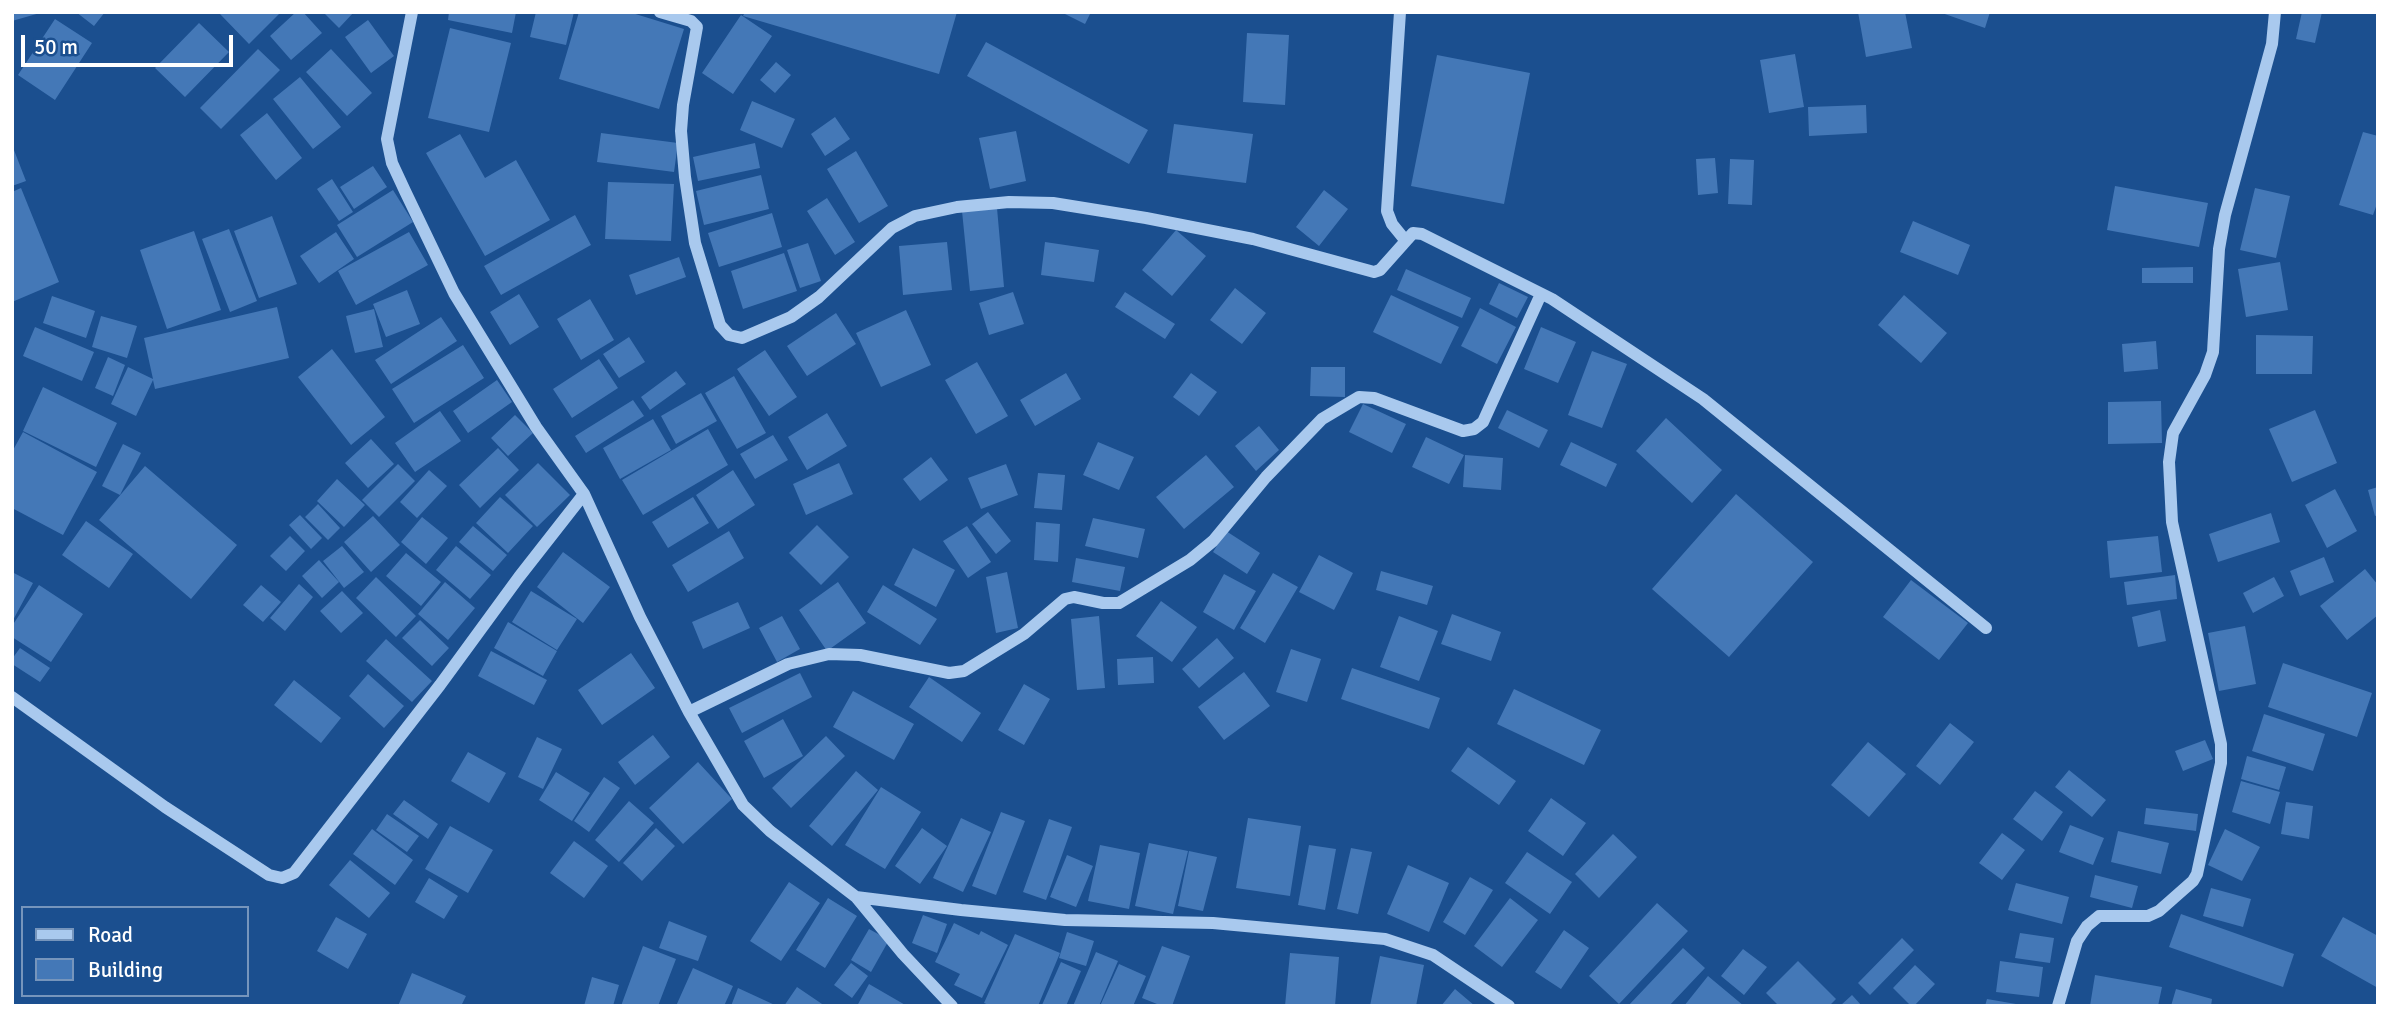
<!DOCTYPE html>
<style>
body{margin:0}
#map{position:relative;width:2390px;height:1018px;overflow:hidden;background:#1b4f8f;font-family:Signika,sans-serif}
canvas{display:block}
.frame{position:absolute;inset:0;border:14px solid #fff;pointer-events:none}
.legend{position:absolute;left:21px;top:906px;width:228px;height:91px;box-sizing:border-box;background:#1b4f8f;border:2px solid #7695bc;margin:0;padding:9px 12px;list-style:none;font-size:21px;color:#fff}
.legend li{display:flex;align-items:center;gap:14px;height:35px}
.legend b{width:35px;border:2px solid #7695bc}
.scale{position:absolute;left:21px;top:35px;width:212px;height:32px;box-sizing:border-box;border:4px solid #fff;border-top:0;padding-left:9px;font-size:21px;line-height:24px;white-space:nowrap;color:#fff;-webkit-text-stroke:5px #1b4f8f;paint-order:stroke}
</style>
<div id="map">
<canvas width="2390" height="1018"></canvas>
<div class="frame"></div>
<ul class="legend">
<li><b style="height:9px;background:#a9c9ee"></b>Road</li>
<li><b style="height:19px;background:#4478b7"></b>Building</li>
</ul>
<div class="scale">50 m</div>
</div>
<script>
const context = document.querySelector('canvas').getContext('2d');
context.lineJoin = 'round';
function fill(path, color) { context.fillStyle = color; context.fill(path, 'evenodd'); }
const shape = rows => new Path2D(rows.map(r => 'M' + r).join(''));
function trace(path, color, width, dash) { context.strokeStyle = color; context.lineWidth = width; context.lineCap = dash ? 'butt' : 'round'; context.setLineDash(dash || []); context.stroke(path); }
fill(shape([
 [12,12,40,12,40,13,12,21],
 [76,12,105,12,94,26],
 [221,12,281,12,249,44,220,14],
 [296,12,303,12,322,33,291,60,270,36],
 [323,12,354,12,339,28],
 [449,12,516,12,512,33,448,20],
 [536,12,574,12,566,45,530,37],
 [579,12,629,12,684,29,659,109,559,79],
 [745,12,957,12,939,74,743,16],
 [1061,12,1091,12,1085,24],
 [1858,12,1905,12,1912,48,1866,57],
 [1939,12,1990,12,1985,28],
 [2302,12,2322,12,2315,43,2296,39],
 [741,15,772,36,733,94,702,73],
 [55,19,92,43,55,100,18,75],
 [368,20,394,56,371,73,345,37],
 [199,23,229,52,185,97,155,68],
 [450,28,511,43,489,132,428,118],
 [1247,33,1289,35,1285,105,1243,102],
 [986,42,1148,130,1129,164,967,76],
 [258,49,280,70,221,129,200,108],
 [331,49,372,93,347,116,306,72],
 [1795,54,1804,107,1769,113,1760,60],
 [1437,55,1530,73,1504,204,1411,186],
 [776,62,791,75,775,93,760,80],
 [300,77,341,127,313,149,273,99],
 [752,101,795,119,782,148,740,130],
 [1866,105,1867,133,1809,136,1808,107],
 [267,113,302,158,276,180,240,135],
 [835,117,850,139,825,156,811,134],
 [1174,124,1253,134,1246,183,1167,173],
 [1016,131,1026,181,990,189,979,138],
 [2363,132,2378,136,2378,201,2373,215,2339,205],
 [601,133,678,143,674,172,597,162],
 [460,134,485,178,516,160,550,220,485,256,426,153],
 [755,143,760,168,698,181,693,157],
 [12,145,26,181,12,186],
 [856,151,888,206,859,223,827,169],
 [1715,158,1718,193,1698,195,1696,159],
 [1730,159,1754,160,1752,205,1728,204],
 [373,166,387,187,354,209,340,187],
 [761,175,769,209,704,225,696,191],
 [332,179,353,212,339,221,317,189],
 [608,182,674,184,671,241,605,239],
 [2115,186,2208,203,2199,247,2107,230],
 [21,188,59,282,12,302,12,192],
 [2255,188,2290,196,2276,258,2240,250],
 [393,190,413,222,357,257,337,225],
 [1324,190,1348,209,1319,246,1296,227],
 [827,198,855,242,835,255,807,211],
 [997,208,1004,287,970,291,962,211],
 [772,213,782,247,719,267,708,233],
 [575,215,591,245,501,295,484,266],
 [272,216,297,284,259,298,234,231],
 [1913,221,1970,245,1958,275,1900,252],
 [229,229,257,301,230,312,202,239],
 [1176,230,1206,256,1172,296,1142,270],
 [194,231,221,310,167,329,140,250],
 [336,232,354,259,319,283,300,256],
 [409,232,428,265,356,305,338,271],
 [947,242,952,290,903,295,899,246],
 [1045,242,1099,250,1094,282,1041,275],
 [808,243,821,281,800,288,787,250],
 [784,253,797,291,743,309,731,271],
 [679,257,686,277,636,295,629,275],
 [2280,262,2288,310,2246,317,2238,269],
 [2193,267,2193,283,2142,283,2142,268],
 [1406,269,1471,298,1462,318,1397,290],
 [1499,283,1528,297,1517,318,1489,304],
 [1235,288,1266,313,1242,344,1210,320],
 [407,290,420,324,386,337,373,304],
 [1013,292,1024,324,989,335,979,303],
 [1125,292,1175,324,1165,339,1115,307],
 [519,294,539,327,510,345,490,312],
 [1391,295,1459,327,1441,364,1373,332],
 [1904,295,1947,333,1921,363,1878,325],
 [52,296,95,311,86,338,43,323],
 [590,299,614,340,581,360,557,319],
 [277,307,289,358,155,389,153,380,136,416,111,404,128,367,153,379,144,338],
 [1480,308,1516,327,1497,364,1461,346],
 [374,309,383,347,355,353,346,316],
 [906,310,931,365,881,387,856,333],
 [836,313,856,344,807,376,787,346],
 [101,316,137,326,127,358,92,347],
 [441,317,457,341,391,384,375,360],
 [35,327,94,352,82,381,23,356],
 [1541,327,1576,342,1558,383,1524,369],
 [2256,335,2313,336,2312,374,2256,374],
 [629,337,645,362,619,378,603,354],
 [2156,341,2158,369,2124,372,2122,344],
 [463,345,484,378,414,423,392,389],
 [332,349,385,417,351,445,298,377],
 [765,350,797,397,769,416,737,369],
 [1592,351,1627,364,1602,428,1568,415],
 [108,357,125,365,113,396,95,388],
 [599,359,618,388,572,418,553,389],
 [977,362,1008,416,976,434,945,380],
 [1311,367,1345,367,1345,397,1310,396],
 [676,371,686,384,650,410,641,397],
 [1066,373,1081,399,1035,426,1020,400],
 [1191,373,1217,392,1199,416,1173,397],
 [734,376,766,433,737,449,705,393],
 [497,380,512,402,468,433,453,411],
 [43,387,117,423,96,467,23,431],
 [701,393,717,421,676,444,661,416],
 [633,400,644,416,586,453,575,436],
 [2161,401,2162,443,2108,444,2108,402],
 [1363,404,1406,424,1392,453,1349,432],
 [1507,410,1548,430,1539,448,1498,428],
 [2315,410,2337,463,2292,482,2269,429],
 [440,411,461,441,415,472,395,443],
 [827,413,847,446,807,470,788,437],
 [515,415,533,433,508,456,491,438],
 [1666,418,1722,470,1692,503,1636,451],
 [653,419,671,450,620,479,603,448],
 [1259,426,1279,450,1256,471,1235,446],
 [708,429,728,465,643,515,622,480],
 [23,432,97,472,63,535,12,508,12,452],
 [773,435,788,460,755,479,740,454],
 [1426,437,1464,455,1449,484,1412,467],
 [371,439,394,464,368,488,345,463],
 [1098,442,1134,457,1119,490,1083,475],
 [1571,442,1617,464,1606,487,1560,465],
 [123,444,141,453,120,495,102,486],
 [498,448,519,470,480,508,459,485],
 [1206,455,1234,487,1184,529,1156,497],
 [1465,455,1503,458,1501,490,1463,487],
 [931,457,948,480,920,501,903,479],
 [538,463,570,495,537,527,505,495],
 [839,463,853,494,806,515,793,484],
 [398,464,415,481,379,517,362,500],
 [1006,464,1018,495,981,509,968,478],
 [145,466,237,545,191,599,99,520],
 [429,470,447,486,417,518,400,502],
 [733,470,755,505,718,529,696,495],
 [1038,473,1065,475,1062,510,1034,508],
 [337,479,365,505,344,527,317,501],
 [2378,487,2378,515,2375,516,2368,490],
 [2335,489,2357,531,2327,548,2305,505],
 [1736,494,1813,562,1729,657,1652,589],
 [500,497,533,526,508,553,476,523],
 [693,497,709,523,668,548,652,522],
 [318,504,340,528,328,540,305,517],
 [988,512,1011,541,996,554,972,524],
 [2271,513,2280,542,2218,562,2209,534],
 [300,515,322,538,311,549,289,525],
 [373,516,400,545,371,572,344,542],
 [422,517,448,538,426,564,401,542],
 [1093,518,1145,529,1138,558,1085,546],
 [86,521,133,554,109,588,62,555],
 [1036,522,1060,524,1058,562,1034,560],
 [817,525,849,557,821,585,789,553],
 [473,526,507,555,493,571,459,542],
 [967,526,991,562,968,578,943,541],
 [729,531,744,558,688,592,672,565],
 [1226,531,1260,553,1247,574,1213,552],
 [290,536,305,551,286,571,270,556],
 [2158,536,2162,572,2110,578,2107,541],
 [342,546,364,572,344,588,323,561],
 [456,546,491,575,470,599,436,570],
 [913,548,955,570,936,607,894,585],
 [563,552,610,587,583,623,537,587],
 [406,553,441,582,421,606,386,576],
 [1319,555,1353,573,1334,610,1299,592],
 [2324,557,2334,582,2300,596,2290,571],
 [1076,558,1125,567,1120,591,1072,582],
 [319,560,339,582,322,598,302,576],
 [2365,569,2378,585,2378,615,2347,640,2320,606],
 [1381,571,1433,586,1427,605,1376,590],
 [12,572,33,583,12,622],
 [1007,572,1018,628,996,633,986,577],
 [1273,573,1298,587,1265,643,1240,628],
 [1224,574,1256,591,1234,630,1203,612],
 [2175,575,2177,599,2127,605,2124,582],
 [376,577,416,616,396,637,356,598],
 [2274,577,2284,596,2253,613,2243,593],
 [1911,580,1968,623,1939,660,1883,617],
 [445,582,475,608,448,640,418,614],
 [838,582,866,623,827,651,799,610],
 [299,584,313,597,285,631,270,618],
 [39,585,83,614,51,662,12,637,12,626],
 [261,585,281,602,263,622,243,605],
 [883,585,937,619,920,645,867,612],
 [342,591,363,613,341,633,320,611],
 [531,591,577,619,557,650,512,622],
 [1161,601,1197,627,1172,662,1136,636],
 [738,602,750,628,703,649,692,622],
 [2160,610,2166,641,2138,647,2132,617],
 [1452,614,1501,632,1491,661,1441,644],
 [782,616,800,649,777,662,759,628],
 [1099,616,1105,688,1077,690,1071,619],
 [1399,616,1438,631,1419,681,1380,667],
 [420,620,449,648,432,666,402,638],
 [508,622,557,651,543,676,494,648],
 [2245,626,2256,684,2219,691,2208,633],
 [1217,638,1234,658,1199,688,1182,669],
 [386,639,432,681,412,702,366,661],
 [20,648,50,668,40,682,12,664,12,659],
 [1291,649,1321,659,1307,702,1276,692],
 [491,651,547,680,534,705,478,676],
 [631,653,655,688,602,725,578,690],
 [1153,657,1154,683,1118,685,1117,659],
 [2283,663,2372,693,2357,737,2268,707],
 [1352,668,1440,698,1429,729,1341,699],
 [1244,672,1270,706,1224,740,1198,707],
 [800,673,812,697,742,733,729,708],
 [368,674,404,706,384,728,349,696],
 [929,677,981,713,962,742,909,707],
 [294,680,341,718,321,743,274,705],
 [1024,684,1050,699,1024,745,998,730],
 [1514,689,1601,730,1584,765,1497,724],
 [853,691,914,724,894,760,833,727],
 [2264,714,2325,734,2313,771,2252,751],
 [783,719,803,756,764,778,744,741],
 [1950,723,1974,742,1940,785,1916,766],
 [653,735,670,757,635,785,618,762],
 [826,736,845,756,791,808,772,788],
 [537,737,562,749,543,789,518,777],
 [2205,740,2213,759,2183,771,2175,751],
 [1868,742,1906,774,1869,817,1831,785],
 [1468,747,1516,781,1499,805,1451,771],
 [468,752,506,773,489,803,451,781],
 [2247,756,2286,767,2279,790,2241,779],
 [698,762,732,799,683,844,649,808],
 [2069,770,2106,800,2092,817,2055,787],
 [856,771,878,790,832,846,809,826],
 [556,772,590,793,572,821,539,800],
 [604,777,620,788,589,832,574,821],
 [2241,781,2280,792,2270,824,2232,812],
 [881,787,921,812,885,869,845,845],
 [2035,791,2063,812,2042,841,2013,819],
 [1551,798,1586,823,1563,856,1528,831],
 [404,800,438,824,428,839,393,814],
 [629,801,654,823,619,862,595,840],
 [2286,802,2313,806,2309,839,2281,834],
 [2146,808,2198,814,2196,831,2144,824],
 [1001,812,1025,821,996,895,972,886],
 [387,814,419,836,407,852,376,830],
 [961,818,991,832,963,892,933,878],
 [1248,818,1301,826,1290,896,1236,888],
 [1049,819,1072,827,1046,900,1023,892],
 [2070,825,2104,838,2093,865,2059,852],
 [450,826,493,850,468,893,425,869],
 [656,828,675,846,642,881,623,863],
 [922,828,947,846,920,884,895,866],
 [372,829,413,860,395,885,353,854],
 [2225,829,2260,847,2242,881,2208,865],
 [2118,831,2169,843,2161,874,2111,862],
 [2002,833,2025,850,2002,880,1979,863],
 [1613,834,1637,857,1599,898,1575,874],
 [574,841,608,866,584,898,550,873],
 [1149,843,1188,851,1173,914,1135,906],
 [1100,845,1140,853,1129,909,1088,901],
 [1309,845,1336,849,1325,910,1298,905],
 [1351,848,1372,852,1358,914,1337,909],
 [1189,851,1217,857,1203,911,1178,906],
 [1527,852,1572,882,1550,914,1505,883],
 [1067,855,1093,866,1076,907,1050,897],
 [350,860,390,893,369,918,329,885],
 [1408,865,1449,883,1429,932,1387,914],
 [2095,875,2138,886,2132,908,2090,897],
 [1470,877,1493,890,1465,935,1443,922],
 [429,878,458,896,444,919,415,902],
 [789,882,820,903,781,961,750,941],
 [2016,883,2069,897,2062,924,2008,910],
 [2211,888,2251,899,2243,927,2203,916],
 [828,898,857,916,825,968,796,950],
 [1510,898,1538,920,1502,967,1474,946],
 [1657,903,1688,931,1619,1004,1589,976],
 [2181,914,2294,954,2283,987,2169,947],
 [923,915,947,924,937,953,912,943],
 [336,917,367,934,348,969,317,951],
 [2343,917,2378,936,2378,988,2321,956],
 [669,921,707,936,698,961,659,948],
 [954,923,979,935,981,931,1008,945,982,998,954,985,960,974,935,962],
 [869,929,889,940,871,972,851,960],
 [1564,930,1589,948,1561,989,1535,972],
 [1067,932,1094,941,1086,966,1059,958],
 [2020,933,2054,938,2050,963,2015,958],
 [1015,934,1060,953,1038,1006,991,1006,984,1003],
 [1902,938,1914,950,1870,995,1858,983],
 [643,946,676,959,658,1006,621,1006],
 [1162,946,1190,956,1172,1006,1162,1006,1142,998],
 [1683,948,1705,968,1669,1006,1628,1006],
 [1743,949,1767,967,1744,995,1721,976],
 [1096,952,1118,961,1099,1006,1073,1006],
 [1290,953,1339,957,1335,1006,1285,1006],
 [1380,956,1424,965,1416,1006,1370,1006],
 [1798,961,1836,999,1829,1006,1779,1006,1766,993],
 [2000,961,2043,967,2039,997,1996,992],
 [1061,962,1081,971,1066,1006,1045,1006,1042,1005],
 [851,963,868,976,852,998,834,985],
 [1119,964,1146,976,1133,1006,1100,1006],
 [1915,965,1935,984,1914,1006,1911,1006,1893,988],
 [693,968,733,986,724,1006,676,1006],
 [412,973,466,996,461,1006,398,1006],
 [2095,975,2162,987,2158,1006,2090,1006],
 [1708,976,1744,1006,1684,1006],
 [592,977,619,985,613,1006,584,1006],
 [869,984,907,1006,857,1006],
 [797,987,825,1006,784,1006],
 [738,988,777,1006,731,1006],
 [1455,989,1475,1006,1441,1006],
 [2176,989,2212,999,2211,1006,2171,1006],
 [1852,995,1862,1006,1840,1006],
 [1987,999,2016,1004,2015,1006,1985,1006]
]), '#4478b7');
trace(shape([
 [412,12,387,139,392,163,405,191,454,293,536,427,584,494,640,617,689,712,743,805,770,831,856,897,961,910,1065,920,1213,923,1385,939,1433,955,1509,1006],
 [660,12,691,21,697,27,683,105,681,131,685,177,695,243,720,325,729,335,742,338,791,317,819,297,892,228,915,216,957,207,1009,202,1053,203,1146,218,1253,239,1374,272,1380,270,1413,233,1422,234,1552,299,1703,399,1986,628],
 [1400,12,1387,211,1392,224,1405,240],
 [12,697,165,807,269,875,282,878,294,873,440,685,519,577,584,494],
 [689,712,788,664,829,654,860,655,949,673,964,671,1024,634,1065,599,1074,597,1103,603,1119,603,1190,560,1213,541,1266,477,1322,419,1359,397,1374,398,1463,431,1474,429,1483,422,1541,294],
 [856,897,903,954,952,1006],
 [2058,1006,2077,941,2087,926,2099,916,2148,916,2159,911,2193,881,2197,874,2221,763,2221,744,2172,522,2169,462,2173,433,2205,375,2213,352,2219,249,2225,215,2272,44,2275,12]
]), '#a9c9ee', 12);
</script>
